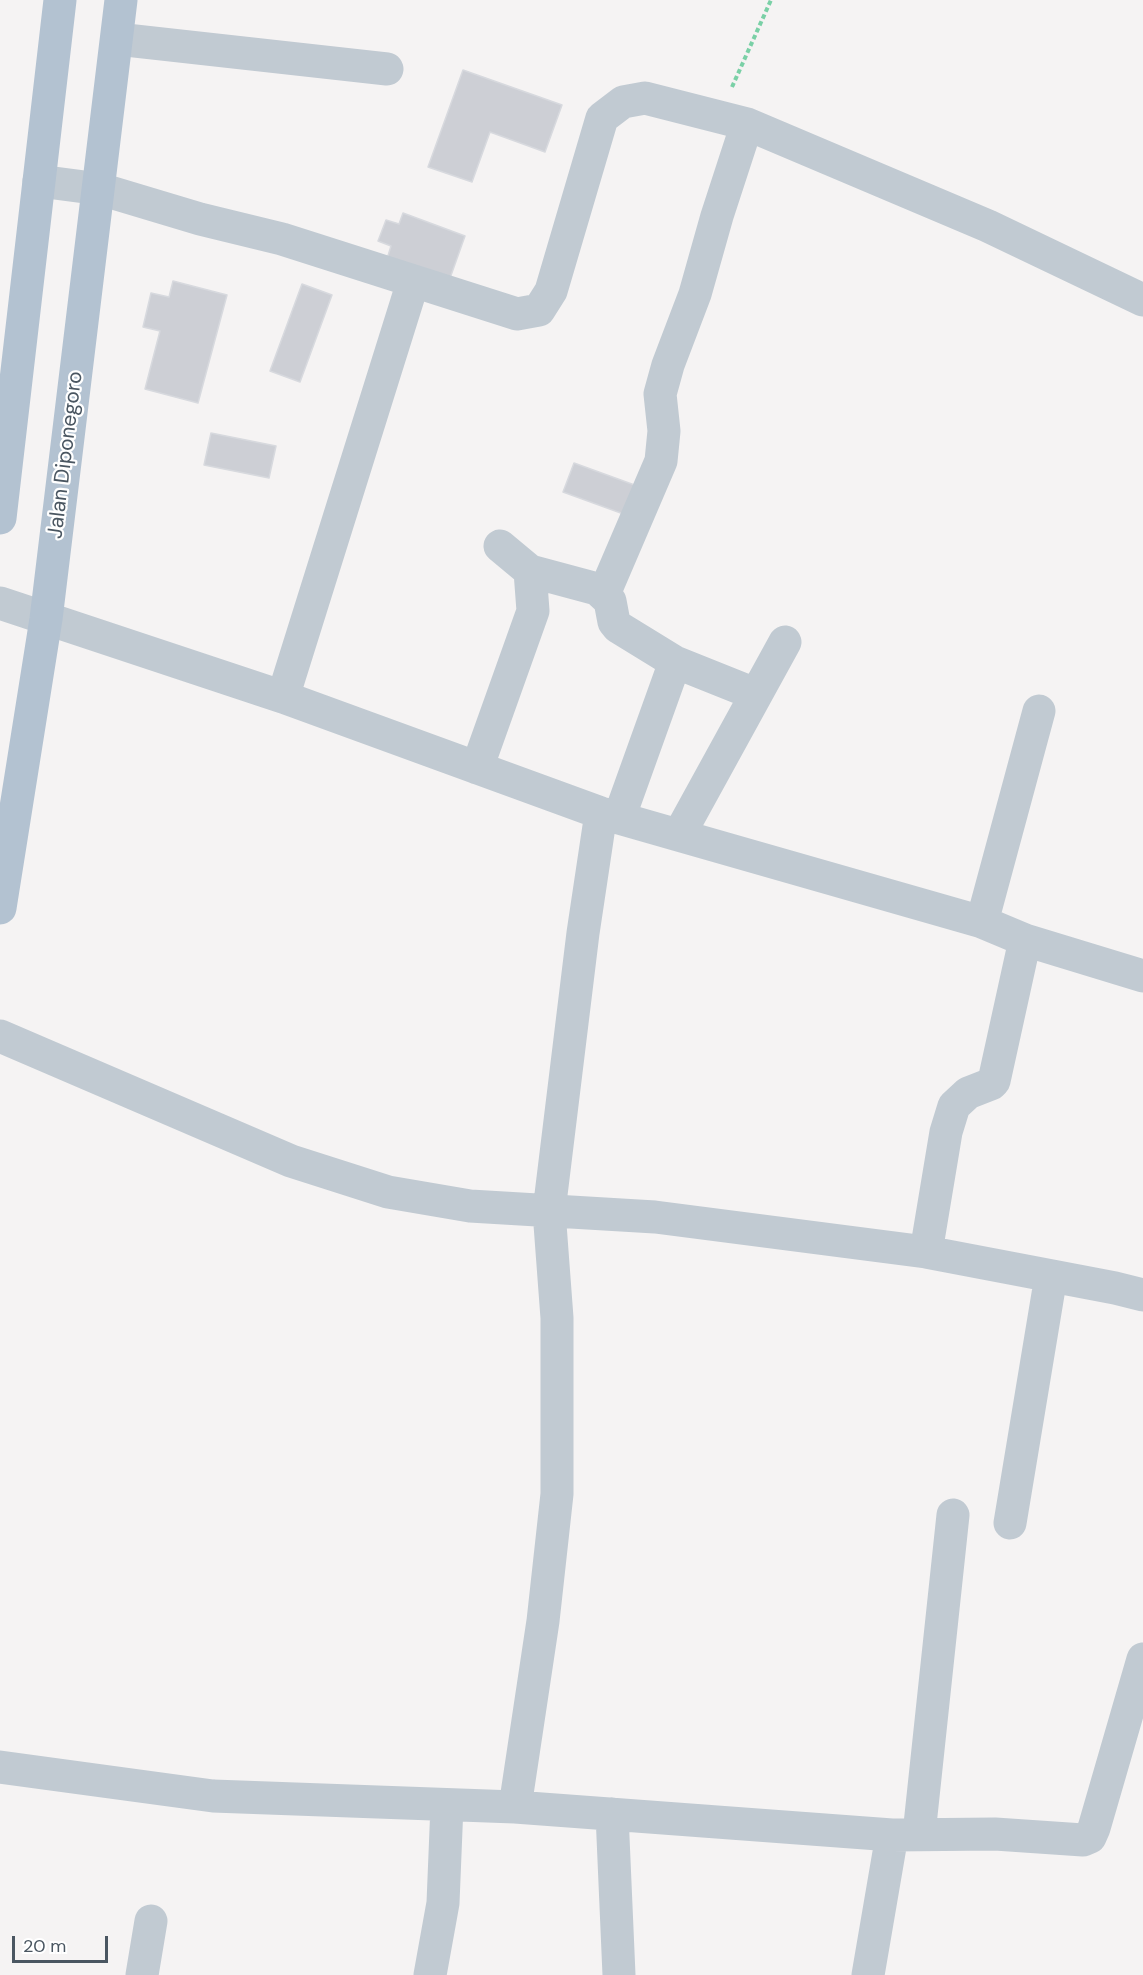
<!DOCTYPE html>
<style>
body{margin:0}
#map{position:relative;width:1143px;height:1975px;overflow:hidden;background:#f5f3f3;font-family:"DM Sans",sans-serif}
canvas{display:block}
.scale{position:absolute;left:12px;top:1936px;width:96px;height:27px;box-sizing:border-box;border:3px solid #4a5661;border-top:0;padding-left:8px;font-size:18px;line-height:21px;white-space:nowrap;color:#4a5661;-webkit-text-stroke:4px #fff;paint-order:stroke}
</style>
<div id="map">
<canvas width="1143" height="1975"></canvas>
<div class="scale">20 m</div>
</div>
<script>
const context = document.querySelector('canvas').getContext('2d');
context.lineJoin = 'round';
function fill(path, color) { context.fillStyle = color; context.fill(path, 'evenodd'); }
const shape = rows => new Path2D(rows.map(r => 'M' + r).join(''));
function trace(path, color, width, dash) { context.strokeStyle = color; context.lineWidth = width; context.lineCap = dash ? 'butt' : 'round'; context.setLineDash(dash || []); context.stroke(path); }
function drawText(font, color, halo, rows, align = 'center') {
  context.font = font + ' "DM Sans",sans-serif'; context.lineWidth = 4.5; context.setLineDash([]); context.textBaseline = 'middle'; context.strokeStyle = halo; context.fillStyle = color; for (const [text, x, y, turn = 0] of rows) {
    context.save(); context.translate(x, y); context.rotate((+turn || 0) * Math.PI / 180); context.textAlign = isNaN(turn) ? turn : align; if (halo) context.strokeText(text, 0, 0); context.fillText(text, 0, 0); context.restore();
  }
}
const building = shape([
 [463,70,562,105,545,152,490,132,472,182,428,167,463,70],
 [403,213,465,236,449,281,387,259,391,246,378,241,386,220,399,224,403,213],
 [173,281,227,295,198,403,145,389,160,331,143,327,151,293,169,297,173,281],
 [302,284,332,295,300,382,270,371,302,284],
 [211,433,276,446,269,478,204,465,211,433],
 [574,463,640,487,629,516,563,492,574,463]
]);
fill(building, '#cdcfd5');
trace(building, '#d7d9de', 1.5);
trace(shape([
 [732,87,771,0]
]), '#7ad0a6', 4, [4.5, 3]);
trace(shape([
 [117,39,387,69],
 [39,181,100,189,200,219,282,239,517,314,539,310,551,291,602,118,623,102,645,98,747,124,988,226,1143,300],
 [530,571,597,589,610,601,614,622,618,627,675,662,755,694],
 [604,594,661,461,664,431,660,394,668,365,695,294,717,216,747,124],
 [0,603,283,697,601,813,982,922,1025,940,1143,976],
 [283,697,413,282],
 [477,768,533,611,530,571,500,546],
 [619,818,675,662],
 [679,835,785,642],
 [982,922,1039,711],
 [0,1036,291,1161,388,1192,470,1206,655,1217,926,1252,1115,1288,1143,1295],
 [926,1252,946,1132,954,1106,968,1093,991,1084,994,1081,1025,940],
 [1010,1523,1051,1276],
 [0,1767,213,1796,515,1807,892,1835,995,1834,1083,1840,1090,1837,1094,1828,1143,1659],
 [515,1807,543,1621,557,1494,557,1318,549,1211,583,933,601,813],
 [612,1814,619,1975],
 [919,1834,953,1515],
 [142,1975,151,1921],
 [430,1975,443,1903,447,1805],
 [868,1975,892,1835]
]), '#c1cad2', 33);
trace(shape([
 [0,518,60,0],
 [0,908,46,619,121,0]
]), '#b3c2d1', 33);
drawText('21px', '#4a5661', '#fff', [
 ["Jalan Diponegoro",66,455,-83]
]);
</script>
